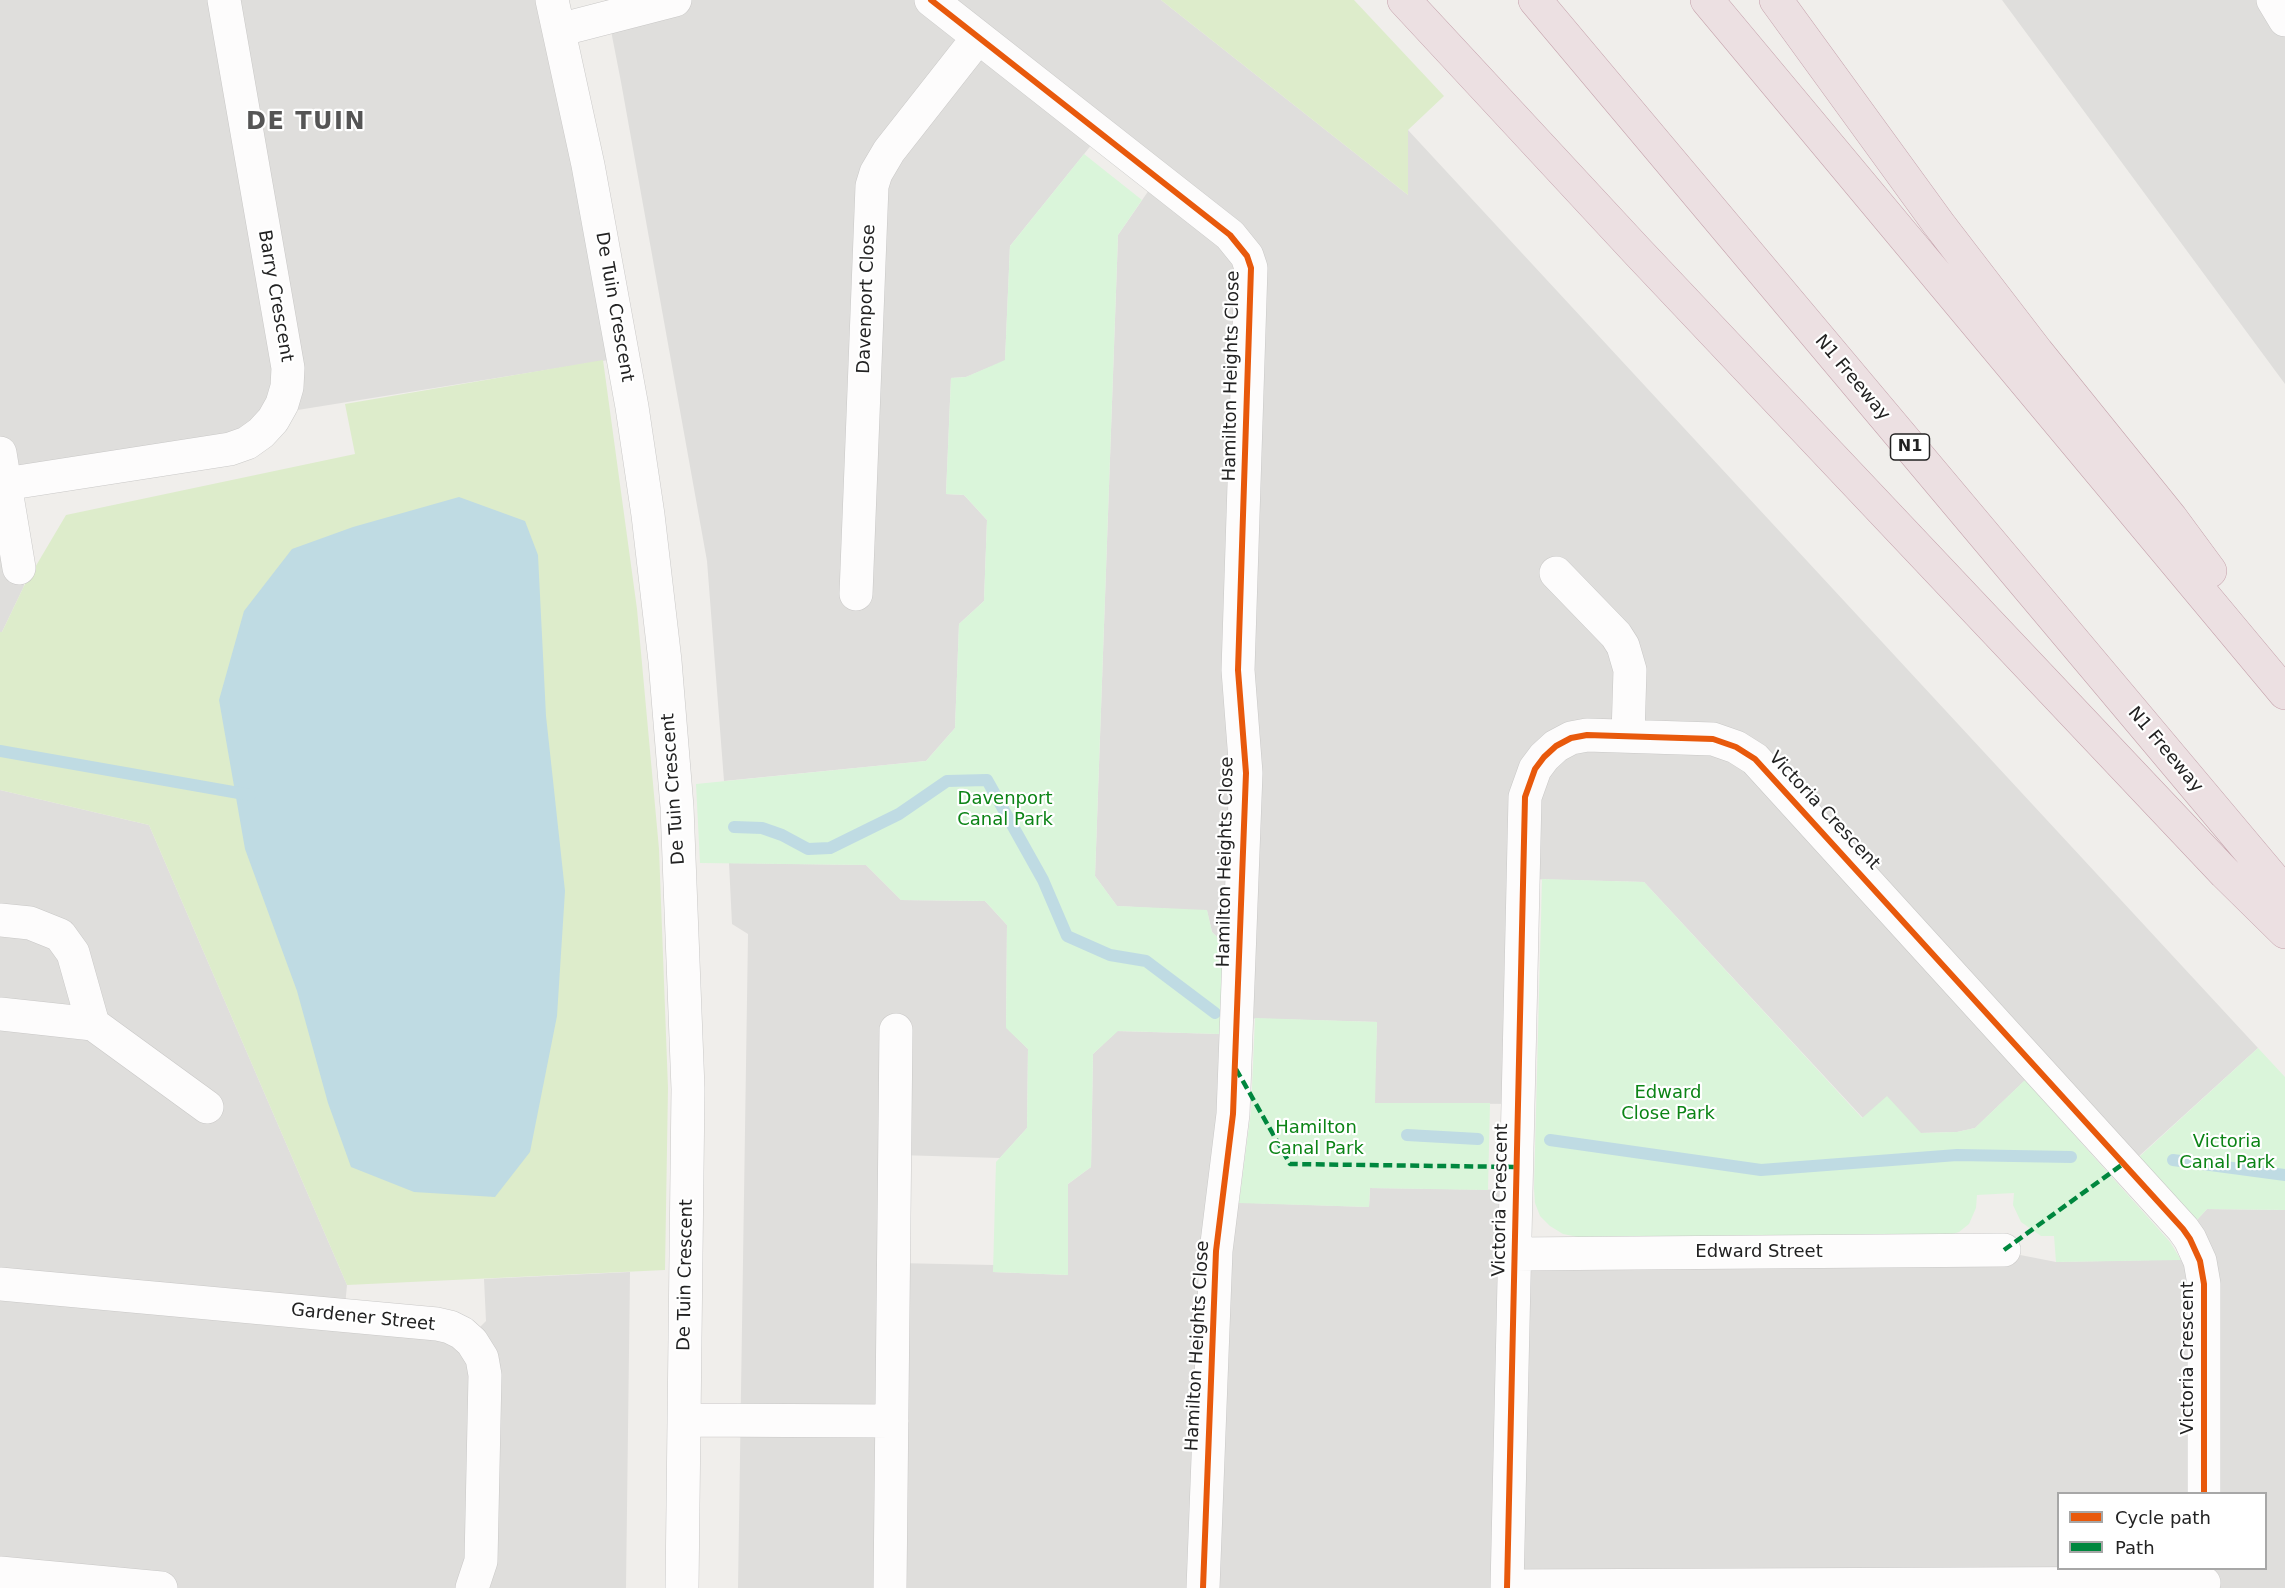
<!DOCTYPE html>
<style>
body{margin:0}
#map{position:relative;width:2285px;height:1588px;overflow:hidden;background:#f0eeeb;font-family:"DejaVu Sans",sans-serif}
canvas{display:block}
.legend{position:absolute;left:2057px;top:1492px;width:210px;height:78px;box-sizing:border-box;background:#fff;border:2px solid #a7a7a7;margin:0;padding:8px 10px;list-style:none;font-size:18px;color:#222}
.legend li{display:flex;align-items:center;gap:12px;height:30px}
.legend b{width:30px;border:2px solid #a7a7a7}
</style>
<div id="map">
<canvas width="2285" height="1588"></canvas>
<ul class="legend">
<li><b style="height:8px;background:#e8590c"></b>Cycle path</li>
<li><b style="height:8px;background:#00873e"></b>Path</li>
</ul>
</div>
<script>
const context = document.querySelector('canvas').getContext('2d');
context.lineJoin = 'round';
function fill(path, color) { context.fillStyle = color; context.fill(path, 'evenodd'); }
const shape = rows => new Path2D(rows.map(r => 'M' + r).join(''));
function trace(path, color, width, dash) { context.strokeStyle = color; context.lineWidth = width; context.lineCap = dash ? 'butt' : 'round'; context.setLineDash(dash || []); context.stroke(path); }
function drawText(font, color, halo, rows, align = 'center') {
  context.font = font + ' "DejaVu Sans",sans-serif'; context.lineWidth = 4.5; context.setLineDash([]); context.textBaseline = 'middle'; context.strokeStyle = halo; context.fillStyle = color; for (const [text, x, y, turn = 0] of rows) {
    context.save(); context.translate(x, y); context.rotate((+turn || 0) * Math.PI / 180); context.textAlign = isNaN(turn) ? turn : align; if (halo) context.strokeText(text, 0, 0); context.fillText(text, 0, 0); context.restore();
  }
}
fill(shape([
 [0,0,550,0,621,358,279,413,272,425,7,486,24,586,2,632,0,632],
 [605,0,1161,0,1408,195,1408,130,2258,1048,2127,1167,2038,1068,1975,1128,1957,1132,1921,1133,1863,1118,1644,882,1525,879,1520,1104,1374,1103,1377,1022,1238,1018,1225,945,1212,932,1207,911,1117,906,1095,876,1118,235,1158,177,1101,133,1010,246,1005,361,966,377,951,378,946,494,964,495,987,520,984,601,959,624,955,728,926,761,724,781,707,561,621,82],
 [2002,0,2285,0,2285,384],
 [0,790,149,825,347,1285,344,1317,467,1340,486,1321,484,1279,630,1272,626,1588,0,1588],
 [729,863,866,865,901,900,985,901,1007,925,1006,1027,1028,1049,1027,1128,1000,1158,898,1155,896,1263,994,1265,993,1272,1068,1275,1068,1184,1091,1167,1093,1054,1117,1031,1220,1034,1224,1202,1369,1207,1370,1188,1518,1190,1516,1254,2005,1252,2056,1262,2200,1259,2196,1221,2207,1209,2285,1210,2285,1588,738,1588,748,934,732,924],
 [2058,1494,2266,1494,2266,1568,2058,1568]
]), '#dfdedc');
fill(shape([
 [1161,0,1354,0,1444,96,1408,130,1408,195],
 [603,360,637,609,659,849,668,1088,665,1270,347,1285,149,825,0,790,0,632,2,632,24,586,66,515,355,454,345,404]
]), '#ddeccb');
fill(shape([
 [1084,154,1142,200,1118,235,1095,876,1117,906,1207,910,1212,932,1225,945,1220,1034,1118,1031,1093,1054,1091,1167,1068,1184,1068,1275,993,1272,996,1162,1027,1128,1028,1049,1006,1028,1007,925,985,901,901,900,866,865,700,863,696,784,926,761,955,728,959,624,984,601,987,520,964,495,946,494,951,378,966,377,1005,360,1010,246],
 [1542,879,1644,882,1862,1118,1887,1096,1921,1133,1957,1132,1975,1128,2025,1080,2170,1242,2181,1260,2056,1262,2054,1236,2041,1236,2021,1222,2013,1205,2014,1193,1977,1195,1976,1208,1969,1224,1959,1232,1946,1236,1578,1237,1563,1234,1550,1226,1540,1216,1535,1203,1534,1189],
 [1255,1018,1377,1022,1375,1103,1490,1103,1488,1190,1370,1188,1369,1207,1239,1203,1251,1111],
 [2258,1048,2285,1077,2285,1210,2207,1209,2196,1221,2139,1157]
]), '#daf5da');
fill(shape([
 [459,497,525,521,538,555,546,716,565,891,557,1016,530,1152,495,1197,414,1192,351,1167,328,1103,297,991,245,849,219,700,244,611,292,549,353,527]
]), '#bfdbe3');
trace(shape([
 [0,751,250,795],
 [734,827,762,828,782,835,808,849,830,848,899,814,947,781,987,780,1043,880,1067,936,1110,955,1146,961,1215,1013],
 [1407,1135,1478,1139],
 [1550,1140,1761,1170,1957,1155,2071,1157],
 [2173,1160,2285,1175]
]), '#bfdbe3', 12);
const minor = shape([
 [552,0,588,165,632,407,648,515,665,661,677,807,688,1089,682,1588],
 [931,0,1230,235,1247,256,1251,268,1238,670,1246,773,1233,1114,1216,1251,1203,1588],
 [2273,0,2285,20],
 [559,30,675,0],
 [0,453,5,484,230,449,247,443,261,433,273,420,282,404,287,387,288,368,224,0],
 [5,484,19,568],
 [1556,573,1616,635,1623,646,1630,670,1628,735],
 [856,594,872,186,876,173,889,151,977,39],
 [0,920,30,923,60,935,73,953,93,1024],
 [0,1014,93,1024,207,1107],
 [1515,1254,2004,1250],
 [0,1284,437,1324,450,1327,462,1333,472,1342,482,1358,485,1375,481,1561,472,1588],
 [684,1420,892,1421],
 [0,1573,161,1588],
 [1508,1586,2204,1583],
 [890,1588,896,1030],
 [1507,1588,1525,797,1535,769,1544,757,1556,746,1571,738,1587,735,1713,739,1736,747,1755,759,2183,1229,2190,1239,2200,1261,2204,1284,2204,1494]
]);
const highway = shape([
 [1404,0,1637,251,2225,873,2285,932],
 [1535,0,2285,893],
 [1707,0,2285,693],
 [1776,0,1938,223,2037,352,2171,518,2210,571]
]);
trace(minor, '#c9c8c7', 34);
trace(highway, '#c5a2ac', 34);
trace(minor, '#fdfcfc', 33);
trace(highway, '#ece0e2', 33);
trace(shape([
 [1236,1069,1290,1164,1517,1167],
 [2004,1250,2123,1164]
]), '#00873e', 4.5, [9, 4.5]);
trace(shape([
 [931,0,1230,235,1247,256,1251,268,1238,670,1246,773,1233,1114,1216,1251,1203,1588],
 [1507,1588,1525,797,1535,769,1544,757,1556,746,1571,738,1587,735,1713,739,1736,747,1755,759,2183,1229,2190,1239,2200,1261,2204,1284,2204,1494]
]), '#e8590c', 6);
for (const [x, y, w] of [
 [1910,447,39]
]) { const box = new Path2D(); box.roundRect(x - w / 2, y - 13, w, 26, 4.5); context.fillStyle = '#fff'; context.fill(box); trace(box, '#222', 1.5); }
drawText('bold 16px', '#222', null, [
 ["N1",1910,447]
]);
drawText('18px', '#222', '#fff', [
 ["Barry Crescent",275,296,80],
 ["Davenport Close",867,299,-88],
 ["De Tuin Crescent",614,307,80],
 ["Hamilton Heights Close",1232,376,-89],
 ["N1 Freeway",1852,378,50],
 ["N1 Freeway",2165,750,50],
 ["De Tuin Crescent",674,789,-94],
 ["Victoria Crescent",1824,811,47],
 ["Hamilton Heights Close",1226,862,-89],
 ["Victoria Crescent",1501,1200,-89],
 ["Edward Street",1759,1252],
 ["De Tuin Crescent",686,1275,-89],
 ["Gardener Street",363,1318,6],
 ["Hamilton Heights Close",1198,1346,-87],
 ["Victoria Crescent",2188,1358,-90]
]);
drawText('18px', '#0c8416', '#fff', [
 ["Davenport",1005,799],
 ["Canal Park",1005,820],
 ["Edward",1668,1093],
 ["Close Park",1668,1114],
 ["Hamilton",1316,1128],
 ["Canal Park",1316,1149],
 ["Victoria",2227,1142],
 ["Canal Park",2227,1163]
]);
context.letterSpacing = '1.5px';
drawText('bold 24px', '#555', '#fff', [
 ["DE TUIN",306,123]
]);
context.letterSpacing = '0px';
</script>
